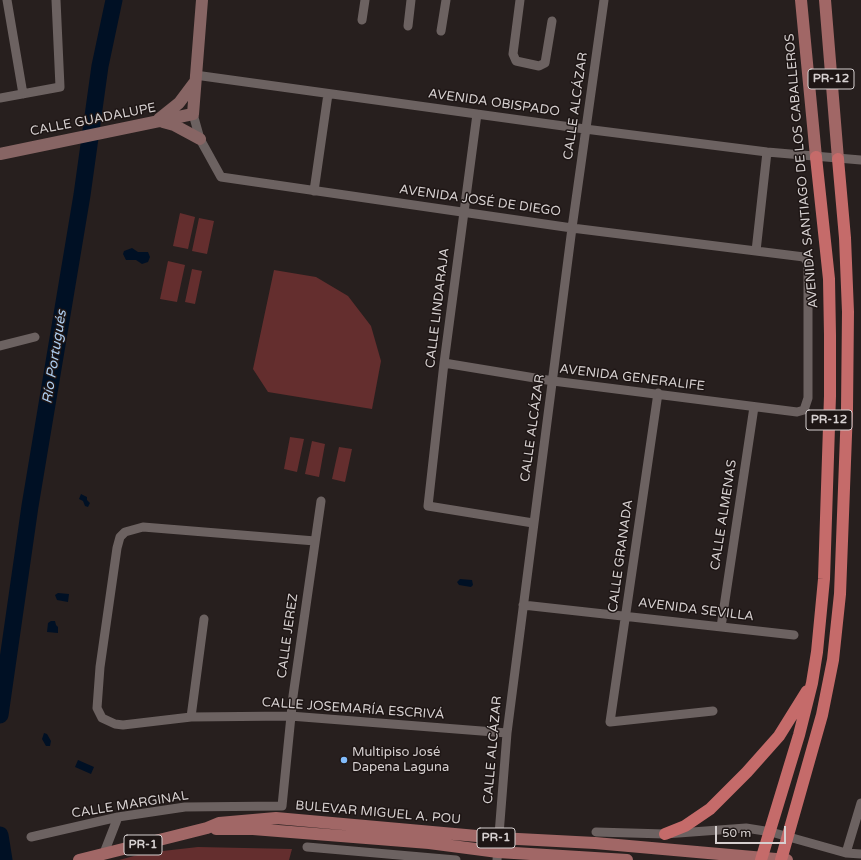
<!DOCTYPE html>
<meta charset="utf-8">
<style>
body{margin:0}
#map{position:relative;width:861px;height:860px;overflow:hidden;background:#271f1e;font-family:"Varela Round",sans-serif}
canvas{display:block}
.scale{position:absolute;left:715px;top:826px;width:71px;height:18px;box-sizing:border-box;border:2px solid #d6d0d0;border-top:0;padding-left:5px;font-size:12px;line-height:14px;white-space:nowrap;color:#d6d0d0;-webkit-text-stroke:3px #1e1615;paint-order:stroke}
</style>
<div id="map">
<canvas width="861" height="860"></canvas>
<div class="scale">50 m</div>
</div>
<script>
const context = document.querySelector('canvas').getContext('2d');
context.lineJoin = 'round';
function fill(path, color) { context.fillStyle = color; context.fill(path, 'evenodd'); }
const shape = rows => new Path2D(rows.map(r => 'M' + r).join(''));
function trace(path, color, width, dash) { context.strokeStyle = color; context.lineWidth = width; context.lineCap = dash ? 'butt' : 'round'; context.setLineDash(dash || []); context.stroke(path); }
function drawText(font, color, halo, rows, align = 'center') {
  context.font = font + ' "Varela Round",sans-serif'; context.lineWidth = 3; context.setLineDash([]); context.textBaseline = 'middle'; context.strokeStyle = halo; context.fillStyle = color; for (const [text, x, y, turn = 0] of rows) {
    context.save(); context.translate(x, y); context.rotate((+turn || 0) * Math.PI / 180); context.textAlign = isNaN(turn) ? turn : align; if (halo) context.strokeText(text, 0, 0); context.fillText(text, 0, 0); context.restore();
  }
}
fill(shape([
 [180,213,195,217,188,249,173,246],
 [199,218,214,221,207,254,192,251],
 [168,261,185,265,177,302,160,299],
 [192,269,202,271,195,304,185,302],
 [274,270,316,277,348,296,371,326,381,361,372,409,268,392,253,369],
 [290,437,304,439,297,472,284,469],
 [312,441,325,444,319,477,305,474],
 [339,447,352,449,345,482,332,479],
 [198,847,292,849,289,860,119,860,145,853]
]), '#642e2e');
fill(shape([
 [132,248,138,252,148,252,150,257,148,262,142,264,136,260,126,260,123,254,124,251],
 [81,494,87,497,87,500,90,503,88,507,85,506,83,501,79,499],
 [460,579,472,580,473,585,471,587,459,585,457,582],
 [58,593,69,594,68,602,57,600,55,595],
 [51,621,55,621,56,625,58,627,58,633,47,632,48,623],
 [44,733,47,734,51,741,50,746,46,746,42,739],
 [78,760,94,767,91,774,75,767]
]), '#001024');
trace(shape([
 [0,715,30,506,82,195,100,66,114,0],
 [0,835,4,860]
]), '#001024', 17);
trace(shape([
 [7,0,23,94],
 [520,0,513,54,516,61,539,66,545,63,552,21],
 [362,20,365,0],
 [408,26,411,0],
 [441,31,446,0],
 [195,75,585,129,767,152,861,160],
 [0,98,60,87,56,0],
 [193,114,200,139,221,177,572,228,804,257,808,263,808,398,804,410,797,412,553,381,444,363],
 [477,114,444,363,428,506,533,523],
 [314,191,328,94],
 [756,251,767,152],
 [0,346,35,337],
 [658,393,610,722,713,711],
 [315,541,143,527,125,532,120,537,117,548,100,667,97,708,102,718,115,724,123,725,191,717,290,716,507,733],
 [523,605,794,635],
 [721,627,754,407],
 [191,717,204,619],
 [596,832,665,834,746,828,771,832,846,853,861,854],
 [31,837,118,817,185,807,282,806,293,696,321,501],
 [307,847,456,860],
 [104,853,118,817],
 [846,853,861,803],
 [497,860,507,733,572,228,604,0]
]), '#6c6261', 9);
trace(shape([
 [159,119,179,103,194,83],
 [163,122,174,125,200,139],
 [0,154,193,114,202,0]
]), '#876564', 12);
trace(shape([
 [801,0,816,157],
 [825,0,838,159],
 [216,829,253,829,429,843,498,852,627,860],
 [79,860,207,828,219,823,276,818,499,838,595,843,787,860]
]), '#a16766', 12);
trace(shape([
 [665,834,685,826,710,809,747,772,779,736,807,691],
 [761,860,799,735,812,683,817,652,824,579,830,396,830,335,829,279,816,157],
 [781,860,822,715,833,660,840,594,847,409,848,312,845,238,838,159]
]), '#c56b6a', 12);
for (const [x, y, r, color] of [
 [344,760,4,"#83bcfb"]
]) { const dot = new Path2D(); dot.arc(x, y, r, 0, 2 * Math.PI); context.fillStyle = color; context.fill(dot); trace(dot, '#1e1615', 1.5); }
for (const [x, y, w] of [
 [831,79,46],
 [829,420,46],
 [496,838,38],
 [143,845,38]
]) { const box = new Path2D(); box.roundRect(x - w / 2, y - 10, w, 20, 3); context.fillStyle = '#1e1615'; context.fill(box); trace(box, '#d6d0d0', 1); }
drawText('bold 12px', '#d6d0d0', null, [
 ["PR-12",831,79],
 ["PR-12",829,420],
 ["PR-1",496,838],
 ["PR-1",143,845]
]);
drawText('13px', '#d6d0d0', '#1e1615', [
 ["AVENIDA OBISPADO",494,103,8],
 ["CALLE ALCÁZAR",576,106,-82],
 ["CALLE GUADALUPE",93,120,-11],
 ["AVENIDA SANTIAGO DE LOS CABALLEROS",802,171,-95],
 ["AVENIDA JOSÉ DE DIEGO",480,201,8],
 ["CALLE LINDARAJA",438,308,-83],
 ["AVENIDA GENERALIFE",632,378,7],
 ["CALLE ALCÁZAR",533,428,-82],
 ["CALLE ALMENAS",724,515,-81],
 ["CALLE GRANADA",621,556,-82],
 ["AVENIDA SEVILLA",696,610,7],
 ["CALLE JEREZ",288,636,-82],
 ["CALLE JOSEMARÍA ESCRIVÁ",353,709,4],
 ["CALLE ALCÁZAR",493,750,-85],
 ["CALLE MARGINAL",130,805,-9],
 ["BULEVAR MIGUEL A. POU",378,813,5]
]);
drawText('13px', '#d6d0d0', '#1e1615', [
 ["Multipiso José",352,753],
 ["Dapena Laguna",352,768]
], 'left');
drawText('italic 14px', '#acccef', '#1e1615', [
 ["Río Portugués",55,357,-81]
]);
</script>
